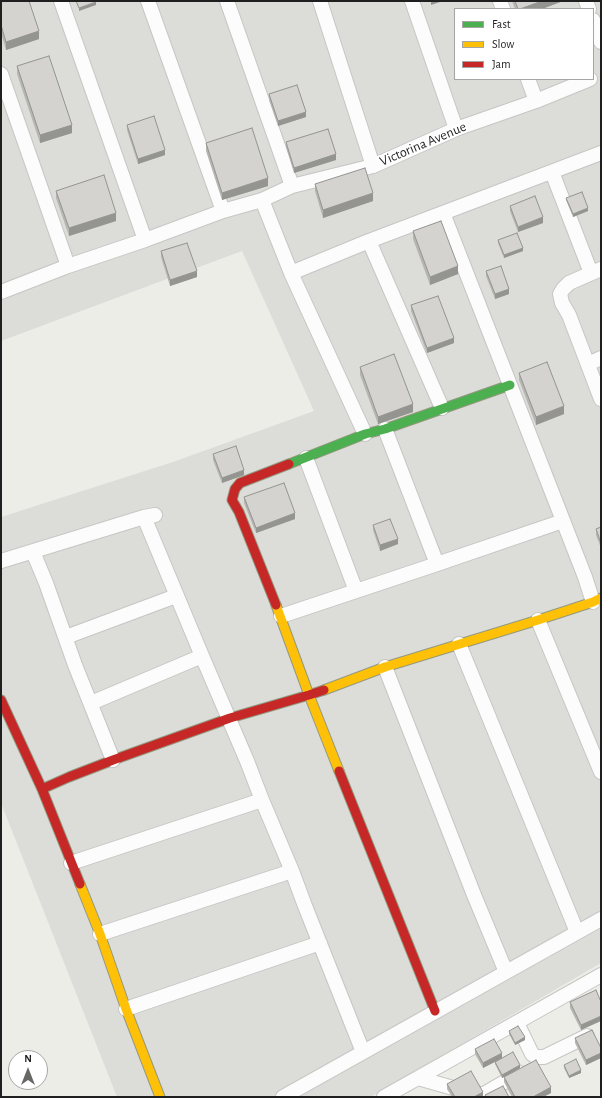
<!DOCTYPE html>
<style>
body{margin:0}
#map{position:relative;width:602px;height:1098px;overflow:hidden;background:#edede8;font-family:"Alegreya Sans",sans-serif}
canvas{display:block}
.frame{position:absolute;inset:0;border:2px solid #1f1f1f;pointer-events:none}
.legend{position:absolute;left:454px;top:8px;width:140px;height:72px;box-sizing:border-box;background:#fff;border:1px solid #a5a5a5;margin:0;padding:5px 7px;list-style:none;font-size:12px;color:#1f1f1f}
.legend li{display:flex;align-items:center;gap:8px;height:20px}
.legend b{width:20px;border:1px solid #a5a5a5}
.north{position:absolute;left:8px;top:1050px;width:40px;height:40px;box-sizing:border-box;background:#fff;border:1px solid #a5a5a5;border-radius:50%;rotate:0deg;font-size:11px;font-weight:700;line-height:16px;text-align:center;color:#1f1f1f}
.north::after{content:'';display:block;margin:auto;width:14px;height:18px;background:#676765;clip-path:polygon(50% 0,100% 100%,50% 72%,0 100%)}
</style>
<div id="map">
<canvas width="602" height="1098"></canvas>
<div class="frame"></div>
<ul class="legend">
<li><b style="height:5px;background:#4caf50"></b>Fast</li>
<li><b style="height:5px;background:#ffc107"></b>Slow</li>
<li><b style="height:5px;background:#c62828"></b>Jam</li>
</ul>
<div class="north">N</div>
</div>
<script>
const context = document.querySelector('canvas').getContext('2d');
context.lineJoin = 'round';
function fill(path, color) { context.fillStyle = color; context.fill(path, 'evenodd'); }
const shape = rows => new Path2D(rows.map(r => 'M' + r).join(''));
function trace(path, color, width, dash) { context.strokeStyle = color; context.lineWidth = width; context.lineCap = dash ? 'butt' : 'round'; context.setLineDash(dash || []); context.stroke(path); }
function drawText(font, color, halo, rows, align = 'center') {
  context.font = font + ' "Alegreya Sans",sans-serif'; context.lineWidth = 3.5; context.setLineDash([]); context.textBaseline = 'middle'; context.strokeStyle = halo; context.fillStyle = color; for (const [text, x, y, turn = 0] of rows) {
    context.save(); context.translate(x, y); context.rotate((+turn || 0) * Math.PI / 180); context.textAlign = isNaN(turn) ? turn : align; if (halo) context.strokeText(text, 0, 0); context.fillText(text, 0, 0); context.restore();
  }
}
fill(shape([
 [1,1,601,1,601,963,371,1097,117,1097,1,803,1,517,173,462,314,411,242,251,1,341],
 [455,9,593,9,593,79,455,79]
]), '#dcdcd9');
const street = shape([
 [61,1,145,240],
 [148,1,223,211],
 [227,1,292,186],
 [320,1,373,166,456,129,536,101,590,79],
 [412,1,456,129],
 [500,1,503,9],
 [586,1,589,9],
 [593,20,601,42],
 [1,74,68,266],
 [528,79,536,101],
 [552,172,591,273],
 [262,200,291,273,365,434],
 [443,213,585,577,593,602],
 [369,241,442,408],
 [601,269,569,283,563,289,560,294,562,303,569,315,601,399],
 [291,273,369,241,601,153],
 [1,292,68,266,145,240,223,211,262,200,292,186,373,166],
 [588,364,601,358],
 [385,429,437,564],
 [306,458,356,591],
 [144,517,202,656,247,761,262,800,292,871,305,906,363,1052],
 [33,552,46,583,75,665,113,760],
 [1,561,144,517,155,515],
 [281,616,437,564,563,521],
 [538,620,601,772],
 [66,637,176,596],
 [459,644,577,932],
 [385,667,474,895,506,972],
 [91,703,202,656],
 [71,863,262,800],
 [100,934,292,871],
 [126,1009,320,943],
 [517,1023,532,1054,536,1057,544,1057,587,1036],
 [418,1078,474,1094,484,1094,520,1073],
 [283,1097,601,919],
 [384,1097,601,975]
]);
const fast = shape([
 [289,464,365,434,385,429,510,385]
]);
const slow = shape([
 [276,605,309,695,339,771],
 [324,690,385,667,538,620,593,602,601,598],
 [80,884,100,934,126,1009,160,1097]
]);
const jam = shape([
 [276,605,239,512,232,500,235,489,240,483,289,464],
 [1,700,42,789,80,884],
 [339,771,435,1011],
 [42,789,69,777,113,760,230,718,309,695,324,690]
]);
trace(street, '#c6c6c4', 16);
trace(fast, '#93997e', 11);
trace(slow, '#93997e', 11);
trace(jam, '#93997e', 11);
trace(street, '#fcfcfc', 14);
trace(fast, '#4caf50', 9);
trace(slow, '#ffc107', 9);
trace(jam, '#c62828', 9);
fill(shape([
 [1,1,39,39,6,50,1,33],
 [512,1,563,1,542,9,515,9],
 [17,66,72,133,40,143,17,74],
 [269,94,306,117,278,126,269,100],
 [127,125,165,155,138,164,127,130],
 [286,142,336,160,294,173,286,147],
 [206,143,268,186,222,200,206,151],
 [315,184,373,201,323,218,315,191],
 [56,191,116,221,69,236,56,198],
 [566,198,588,211,573,217,566,200],
 [510,206,543,223,518,232,510,211],
 [413,231,458,274,430,285,413,239],
 [498,240,523,251,504,258,498,243],
 [161,251,197,277,170,286,161,257],
 [486,271,509,294,495,299,486,276],
 [411,305,454,343,427,353,411,311],
 [360,367,413,412,378,424,360,375],
 [519,373,564,414,536,425,519,380],
 [213,454,244,475,222,483,213,460],
 [244,497,295,519,256,533,244,503],
 [373,525,398,544,380,551,373,530],
 [601,527,601,548,596,535,596,529],
 [570,1002,601,1002,581,1030,570,1008],
 [509,1031,525,1040,515,1045,509,1034],
 [575,1038,601,1048,601,1058,586,1065,575,1043],
 [475,1049,502,1058,520,1068,502,1078,495,1064,495,1062,483,1068,475,1054],
 [564,1065,581,1073,569,1078,564,1068],
 [504,1077,551,1093,543,1097,512,1097,504,1082],
 [447,1084,483,1097,452,1097,447,1089]
]), '#b6b5b2');
fill(shape([
 [431,1,443,1,431,5],
 [542,1,563,1,542,9,520,9],
 [96,2,96,5,79,11,79,8],
 [39,31,39,39,6,50,6,42],
 [306,112,306,117,278,126,278,121],
 [72,125,72,133,40,143,40,135],
 [165,150,165,155,138,164,138,159],
 [336,154,336,160,294,173,294,168],
 [268,178,268,186,222,200,222,193],
 [373,193,373,201,323,218,323,210],
 [588,208,588,211,573,217,573,214],
 [116,213,116,221,69,236,69,228],
 [543,217,543,223,518,232,518,227],
 [523,248,523,251,504,258,504,255],
 [458,266,458,274,430,285,430,277],
 [197,271,197,277,170,286,170,280],
 [509,289,509,294,495,299,495,294],
 [454,338,454,343,427,353,427,348],
 [413,404,413,412,378,424,378,417],
 [564,406,564,414,536,425,536,417],
 [244,470,244,475,222,483,222,478],
 [295,513,295,519,256,533,256,528],
 [398,539,398,544,380,551,380,545],
 [601,1016,601,1021,581,1030,581,1025],
 [525,1037,525,1040,515,1045,515,1043],
 [502,1053,502,1058,483,1068,483,1063],
 [601,1053,601,1058,586,1065,586,1060],
 [520,1065,520,1068,502,1078,502,1075],
 [581,1070,581,1073,569,1078,569,1076],
 [551,1087,551,1093,543,1097,533,1097],
 [483,1092,483,1097,474,1097]
]), '#949491');
const building = shape([
 [1,1,29,1,39,31,6,42,1,25,1,1],
 [76,1,96,1,96,2,79,8,76,1],
 [515,1,542,1,520,9,518,9,515,1],
 [49,56,72,125,40,135,17,66,49,56],
 [297,85,306,112,278,121,269,94,297,85],
 [154,116,165,150,138,159,127,125,154,116],
 [252,128,268,178,222,193,206,143,252,128],
 [328,129,336,154,294,168,286,142,328,129],
 [365,168,373,193,323,210,315,184,365,168],
 [104,175,116,213,69,228,56,191,104,175],
 [582,192,588,208,573,214,566,198,582,192],
 [535,196,543,217,518,227,510,206,535,196],
 [441,221,458,266,430,277,413,231,441,221],
 [517,233,523,248,504,255,498,240,517,233],
 [187,243,197,271,170,280,161,251,187,243],
 [501,266,509,289,495,294,486,271,501,266],
 [438,296,454,338,427,348,411,305,438,296],
 [394,354,413,404,378,417,360,367,394,354],
 [547,362,564,406,536,417,519,373,547,362],
 [236,446,244,470,222,478,213,454,236,446],
 [284,483,295,513,256,528,244,497,284,483],
 [390,519,398,539,380,545,373,525,390,519],
 [601,527,601,543,596,529,601,527],
 [596,990,601,1002,601,1016,581,1025,570,1002,596,990],
 [518,1026,525,1037,515,1043,509,1031,518,1026],
 [592,1030,601,1048,601,1053,586,1060,575,1038,592,1030],
 [494,1039,502,1053,483,1063,475,1049,494,1039],
 [513,1052,520,1065,502,1075,495,1062,513,1052],
 [576,1059,581,1070,569,1076,564,1065,576,1059],
 [536,1060,551,1087,533,1097,515,1097,504,1077,536,1060],
 [471,1071,483,1092,474,1097,455,1097,447,1084,471,1071],
 [503,1086,509,1097,486,1097,485,1095,503,1086]
]);
fill(building, '#d4d3cf');
trace(building, '#949491', 1);
drawText('14px', '#1f1f1f', '#fff', [
 ["Victorina Avenue",423,144,-23]
]);
</script>
